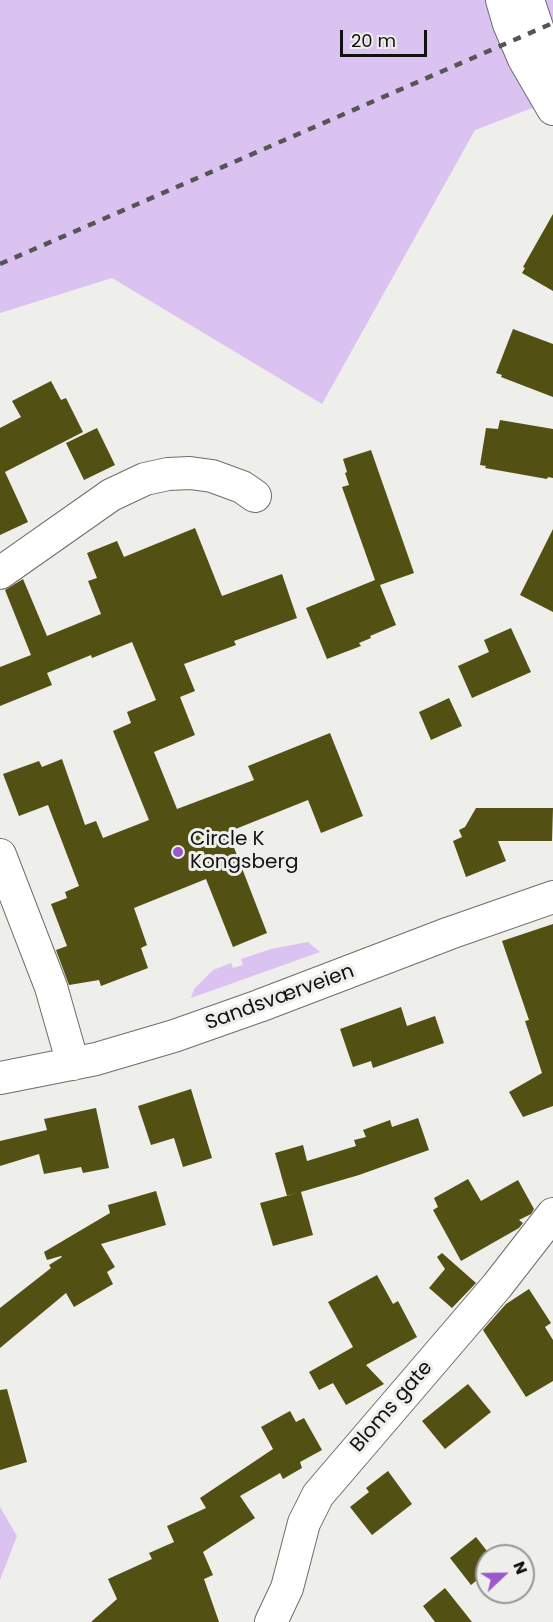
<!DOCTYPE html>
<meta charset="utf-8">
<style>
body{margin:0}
#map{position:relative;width:553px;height:1622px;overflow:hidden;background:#eeeeeb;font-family:Poppins,sans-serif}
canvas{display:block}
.north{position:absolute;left:475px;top:1544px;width:60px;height:60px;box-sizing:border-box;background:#eeeeeb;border:2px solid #969693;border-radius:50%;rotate:68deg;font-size:16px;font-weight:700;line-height:24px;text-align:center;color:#111110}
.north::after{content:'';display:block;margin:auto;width:21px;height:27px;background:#9b57cc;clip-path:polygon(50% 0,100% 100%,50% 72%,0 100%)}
.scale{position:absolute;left:340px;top:30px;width:87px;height:27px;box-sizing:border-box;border:3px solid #111110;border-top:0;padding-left:8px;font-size:18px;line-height:21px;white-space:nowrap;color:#111110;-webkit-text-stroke:4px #eeeeeb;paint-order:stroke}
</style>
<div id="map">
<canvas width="553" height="1622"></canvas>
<div class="north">N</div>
<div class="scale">20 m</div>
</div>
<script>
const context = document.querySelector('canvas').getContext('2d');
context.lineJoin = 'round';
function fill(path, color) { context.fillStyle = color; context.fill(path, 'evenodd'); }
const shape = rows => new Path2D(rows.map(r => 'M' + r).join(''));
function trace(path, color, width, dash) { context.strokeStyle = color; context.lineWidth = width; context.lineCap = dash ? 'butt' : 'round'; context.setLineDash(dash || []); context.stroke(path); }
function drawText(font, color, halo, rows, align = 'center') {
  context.font = font + ' Poppins,sans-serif'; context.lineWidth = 6; context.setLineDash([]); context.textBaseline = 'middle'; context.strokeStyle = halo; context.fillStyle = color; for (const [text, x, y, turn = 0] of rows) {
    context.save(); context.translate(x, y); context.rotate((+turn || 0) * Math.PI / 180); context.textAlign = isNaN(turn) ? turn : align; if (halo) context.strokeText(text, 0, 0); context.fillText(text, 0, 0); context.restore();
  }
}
fill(shape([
 [0,0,553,0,553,100,475,130,322,404,112,278,0,313],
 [308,942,320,952,191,998,194,989,213,970,231,963,233,968,243,965,241,959,271,949],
 [0,1507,17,1536,0,1580]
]), '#dac2f1');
fill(shape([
 [553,214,553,291,522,273,525,268,523,267],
 [513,329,553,344,553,397,501,377,502,375,496,373],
 [51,381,61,400,66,398,83,432,5,472,28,522,0,535,0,428,21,417,12,401],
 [500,420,553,429,553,478,548,477,547,479,485,468,486,466,480,465,486,428,498,429],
 [97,428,115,465,84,480,66,443],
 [371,450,414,573,380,585,396,625,370,636,371,638,359,643,361,646,327,659,306,608,375,580,342,487,349,485,345,473,347,472,343,459],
 [195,528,222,596,282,574,297,618,234,641,236,645,184,664,195,691,180,697,195,735,154,752,177,809,254,780,248,766,330,733,363,816,321,833,308,800,228,832,267,933,233,947,206,879,134,908,147,945,141,948,148,968,101,986,99,980,69,985,56,950,67,946,51,904,67,898,65,892,79,886,48,805,19,816,3,774,39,761,42,767,62,759,85,825,96,821,103,838,149,820,113,731,131,723,127,712,156,700,132,642,92,658,91,655,47,673,52,685,0,706,0,667,31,655,5,590,23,579,47,636,101,614,88,581,97,578,87,553,117,541,124,557],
 [553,529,553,612,520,595],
 [511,628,531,672,472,698,458,666,489,652,484,640],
 [449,698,462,726,431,740,419,712],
 [476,808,553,808,552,841,498,841,506,861,466,877,453,841,462,837,459,830,465,827],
 [553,924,553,1106,523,1117,509,1092,542,1073,525,1021,529,1020,502,941],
 [401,1007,407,1026,435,1016,444,1043,373,1068,371,1061,353,1067,340,1029],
 [191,1089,212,1158,183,1167,174,1138,151,1145,138,1106],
 [96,1108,109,1168,83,1173,81,1167,44,1174,39,1154,0,1166,0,1141,47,1130,44,1119],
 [418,1118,429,1150,359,1175,287,1196,275,1153,303,1145,307,1161,356,1146,354,1140,366,1137,363,1130,390,1120,392,1127],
 [468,1179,481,1201,518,1180,534,1209,531,1214,519,1220,523,1223,519,1228,461,1261,433,1210,438,1207,434,1198],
 [156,1191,166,1225,101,1244,115,1267,107,1272,113,1284,74,1307,66,1293,0,1348,0,1308,51,1268,49,1265,62,1257,61,1256,47,1260,44,1252,110,1213,108,1205],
 [301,1192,313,1235,273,1246,260,1203],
 [442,1253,476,1283,452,1308,429,1288,445,1269,437,1257],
 [377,1275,393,1304,398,1301,417,1337,366,1365,384,1384,346,1405,333,1383,319,1390,309,1372,353,1347,328,1302],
 [529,1289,551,1323,545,1327,553,1340,553,1381,526,1397,483,1330,506,1304],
 [468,1384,491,1412,445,1449,422,1421],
 [7,1389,27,1462,0,1470,0,1390],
 [290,1411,296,1422,304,1418,322,1450,300,1462,302,1468,283,1479,280,1473,240,1496,255,1518,203,1552,213,1575,204,1579,219,1622,91,1622,117,1599,108,1579,152,1559,149,1553,174,1542,167,1526,206,1508,200,1498,273,1449,261,1427],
 [388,1471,412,1504,372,1535,350,1507,369,1492,366,1488],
 [476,1537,487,1551,487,1572,471,1585,450,1558],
 [445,1588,472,1622,435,1622,423,1606]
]), '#525013');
const minor = shape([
 [502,0,509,24,524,59,553,109],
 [528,0,544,48,553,64],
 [0,573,111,495,145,479,168,474,190,473,212,476,242,487,255,496],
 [0,855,51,987,73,1064],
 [0,1078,96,1059,174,1036,259,1006,450,933,553,897],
 [271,1622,287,1588,304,1523,318,1495,497,1286,553,1214]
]);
trace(minor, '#6d6d6a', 34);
trace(minor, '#fff', 32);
trace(shape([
 [0,264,553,23]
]), '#555553', 4.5, [8, 8]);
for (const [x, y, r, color] of [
 [178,852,6,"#9b57cc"]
]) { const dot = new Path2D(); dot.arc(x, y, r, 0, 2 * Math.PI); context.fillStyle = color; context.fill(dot); trace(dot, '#eeeeeb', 2); }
drawText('20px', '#111110', '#eeeeeb', [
 ["Circle K",190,840],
 ["Kongsberg",190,863]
], 'left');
drawText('20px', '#111110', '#eeeeeb', [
 ["Sandsværveien",280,998,-20],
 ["Bloms gate",392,1407,-49]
]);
</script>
